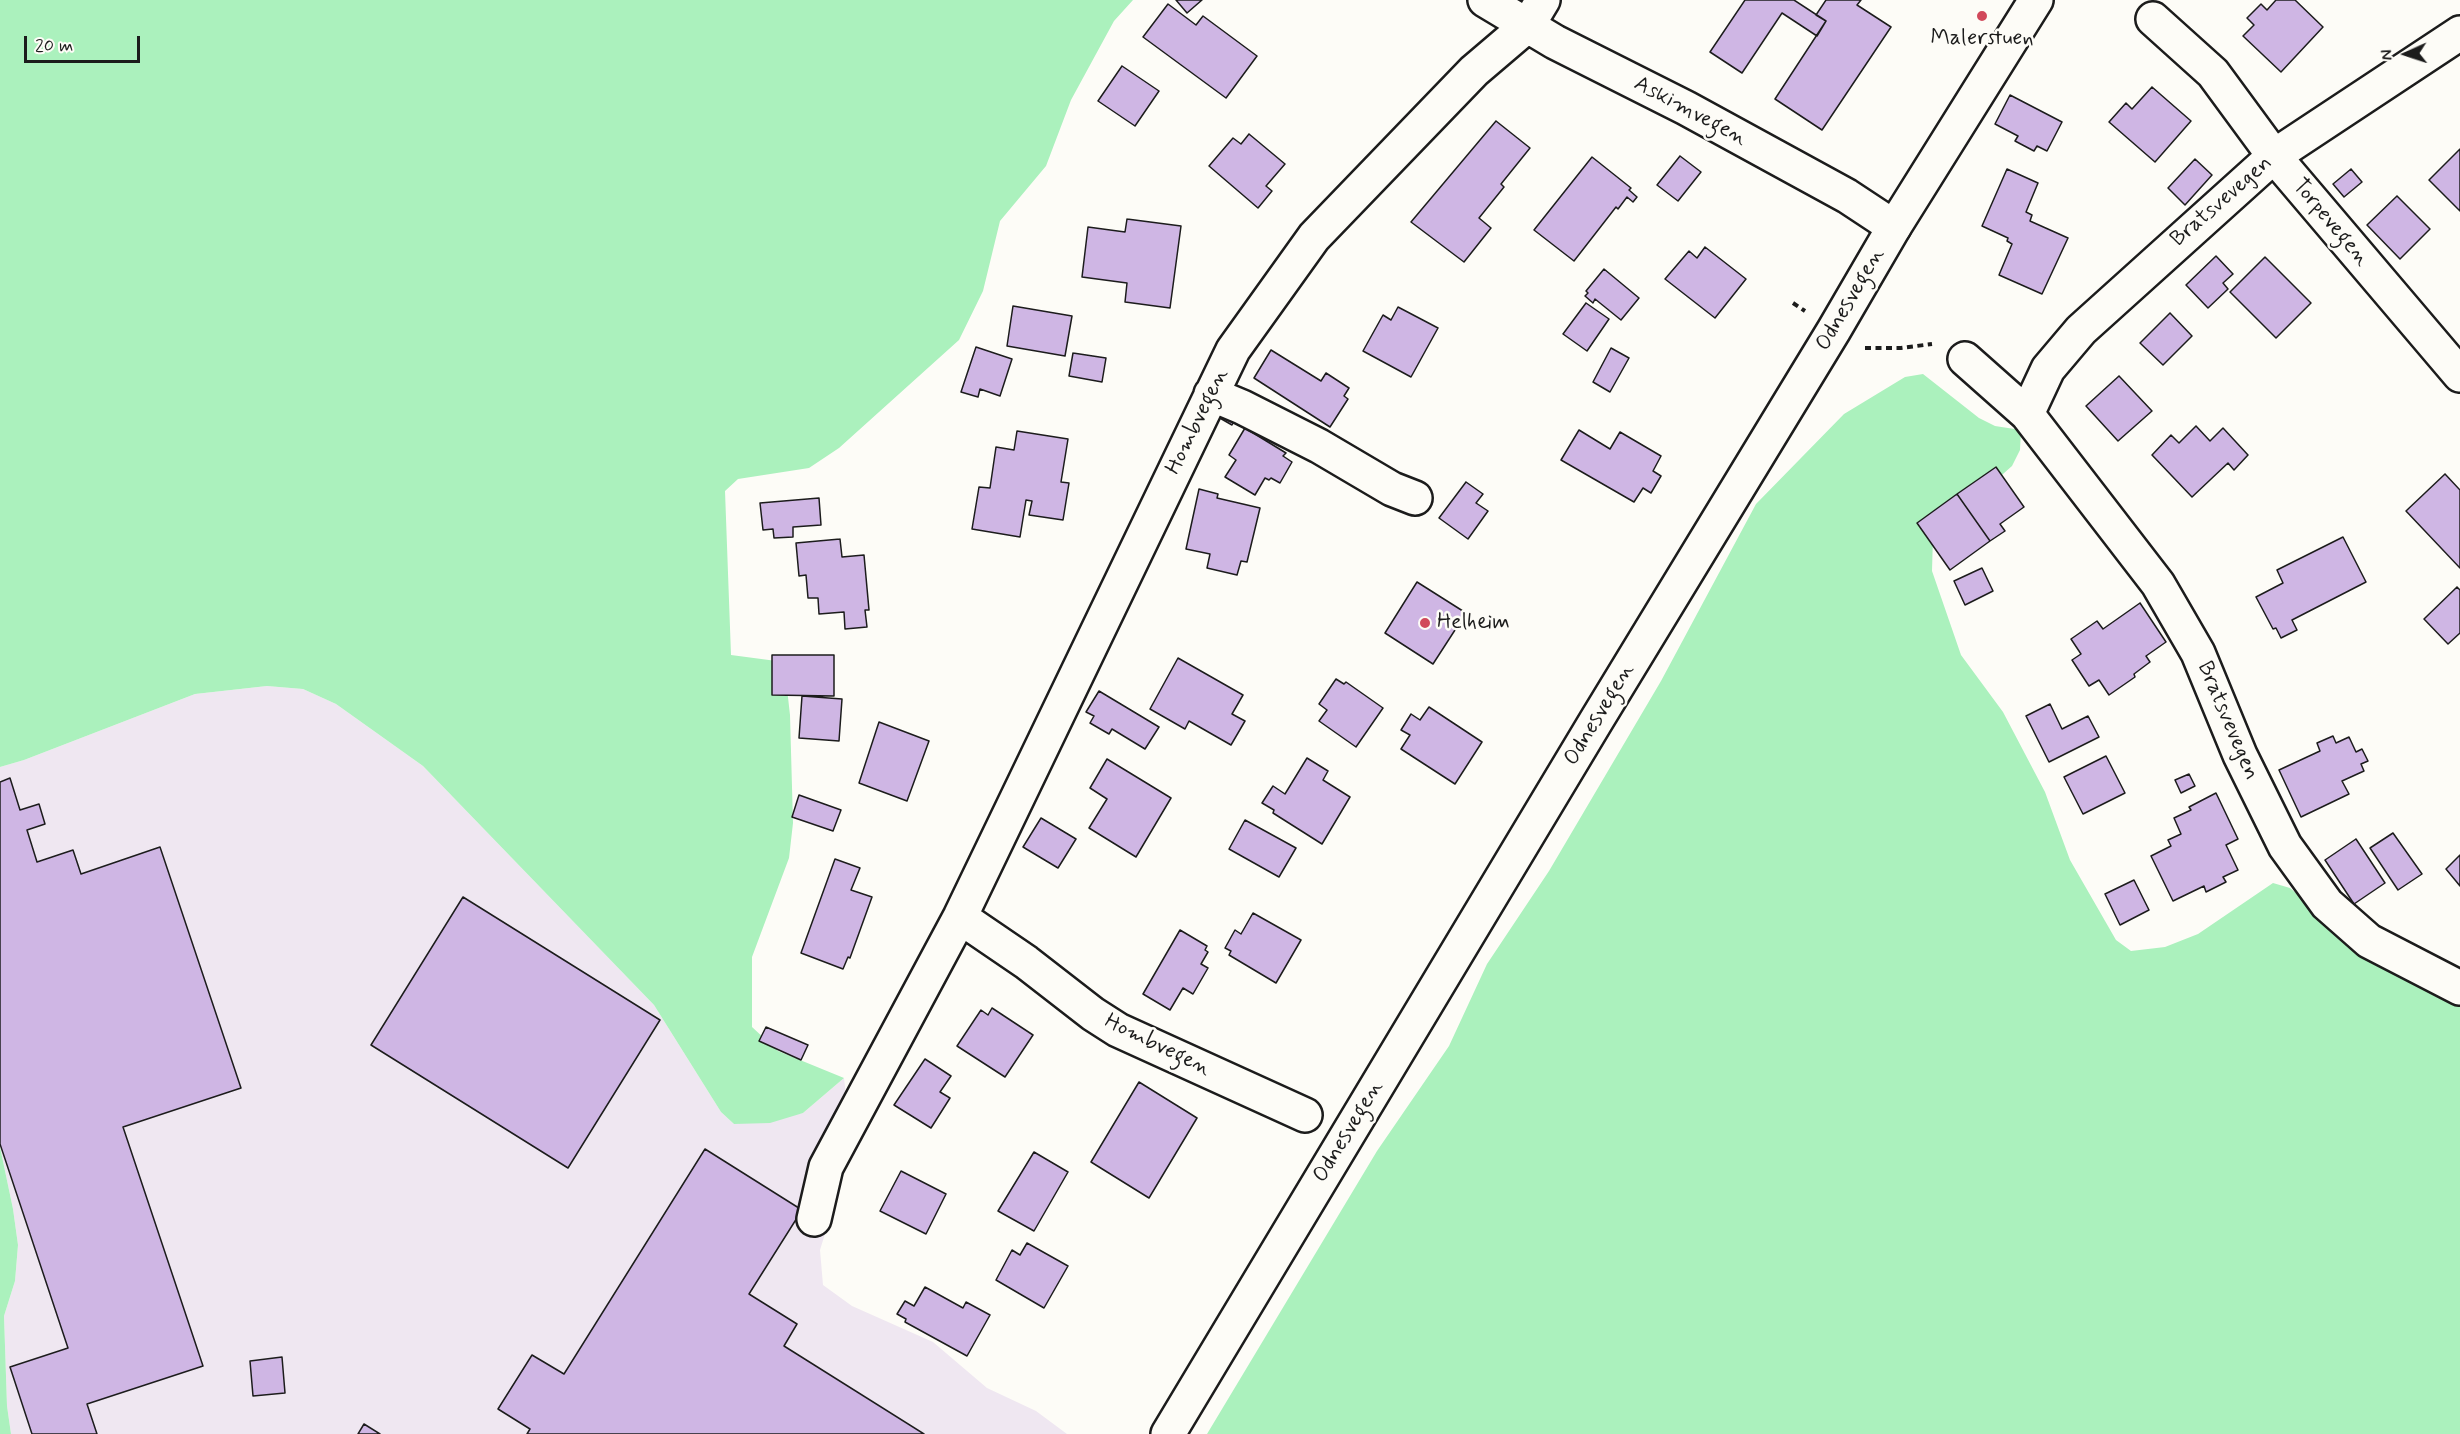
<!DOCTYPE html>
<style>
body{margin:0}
#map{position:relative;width:2460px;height:1434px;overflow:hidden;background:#fdfcf7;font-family:Mynerve,sans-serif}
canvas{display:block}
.north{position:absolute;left:2376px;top:24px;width:60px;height:60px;-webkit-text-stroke:4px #fdfcf7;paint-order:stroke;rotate:267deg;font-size:16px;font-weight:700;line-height:24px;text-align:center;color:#1c1c1c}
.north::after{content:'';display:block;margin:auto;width:21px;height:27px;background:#1c1c1c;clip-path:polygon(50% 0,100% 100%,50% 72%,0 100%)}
.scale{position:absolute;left:24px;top:36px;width:116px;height:27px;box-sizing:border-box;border:3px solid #1c1c1c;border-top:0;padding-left:8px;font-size:18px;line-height:21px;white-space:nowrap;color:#1c1c1c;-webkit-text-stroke:4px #fdfcf7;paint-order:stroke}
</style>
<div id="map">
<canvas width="2460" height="1434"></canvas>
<div class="north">N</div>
<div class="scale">20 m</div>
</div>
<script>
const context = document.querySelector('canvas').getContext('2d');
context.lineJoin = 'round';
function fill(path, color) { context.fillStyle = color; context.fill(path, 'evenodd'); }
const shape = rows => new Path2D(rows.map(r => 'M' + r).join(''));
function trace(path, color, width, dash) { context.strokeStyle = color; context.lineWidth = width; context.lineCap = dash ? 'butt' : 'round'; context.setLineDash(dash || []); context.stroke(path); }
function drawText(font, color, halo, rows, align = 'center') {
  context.font = font + ' Mynerve,sans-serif'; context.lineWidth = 5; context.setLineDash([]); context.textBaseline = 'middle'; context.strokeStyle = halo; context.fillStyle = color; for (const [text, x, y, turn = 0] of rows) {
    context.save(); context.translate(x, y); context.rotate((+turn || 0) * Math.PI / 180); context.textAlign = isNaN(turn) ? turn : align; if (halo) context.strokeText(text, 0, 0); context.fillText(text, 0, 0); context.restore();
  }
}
fill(shape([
 [267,686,303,689,336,704,423,766,654,1005,721,1112,734,1124,803,1113,844,1078,850,1131,841,1182,820,1250,823,1285,852,1306,933,1342,987,1388,1036,1411,1067,1434,11,1434,7,1406,4,1316,15,1281,18,1245,13,1209,0,1147,0,767,24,760,195,694]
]), '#efe7f1');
fill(shape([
 [0,0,1133,0,1114,21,1071,100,1046,166,1000,221,983,291,959,340,839,448,809,468,738,479,725,491,731,655,784,662,790,715,793,823,789,858,752,957,752,1027,778,1051,844,1078,803,1113,770,1123,734,1124,721,1112,654,1005,423,766,336,704,303,689,267,686,195,694,24,760,0,767],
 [1923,374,1979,418,1995,426,2021,430,2020,450,2012,466,1933,536,1932,571,1961,655,2003,712,2045,792,2070,860,2116,940,2131,951,2165,947,2198,934,2273,883,2290,888,2344,934,2460,978,2460,1434,1207,1434,1377,1151,1449,1046,1487,964,1549,871,1661,681,1756,504,1844,414,1905,377],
 [0,1147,13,1209,18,1245,15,1281,4,1316,7,1406,11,1434,0,1434]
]), '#abf1bd');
const building = shape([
 [1176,0,1202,0,1187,13,1176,0],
 [1745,0,1794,0,1826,21,1817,36,1782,13,1742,73,1710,52,1745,0],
 [1826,0,1861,0,1857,5,1891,27,1822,130,1775,99,1826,21,1816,15,1826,0],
 [2276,0,2295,0,2323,27,2281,72,2243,36,2254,25,2247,18,2261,4,2267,10,2276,0],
 [1168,4,1196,25,1203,16,1257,56,1226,98,1143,37,1168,4],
 [1122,66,1159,91,1135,126,1098,101,1122,66],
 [2152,87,2191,121,2155,162,2109,122,2126,103,2132,109,2152,87],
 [2010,95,2062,122,2047,151,2037,146,2034,151,2015,141,2018,136,1995,124,2010,95],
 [1496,121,1530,148,1501,184,1504,187,1479,218,1491,228,1464,262,1411,222,1496,121],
 [1249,134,1285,164,1266,186,1272,191,1258,208,1209,166,1233,138,1241,144,1249,134],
 [2460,149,2460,211,2429,180,2460,149],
 [1680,156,1701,172,1678,201,1657,185,1680,156],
 [1592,157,1631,188,1629,190,1637,197,1633,202,1627,197,1618,209,1616,207,1574,261,1534,230,1592,157],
 [2195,159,2212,175,2185,205,2168,188,2195,159],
 [2007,169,2038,183,2026,212,2032,215,2030,221,2068,238,2042,294,1999,275,2012,244,2007,241,2008,238,1982,226,2007,169],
 [2351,169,2362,182,2344,197,2333,184,2351,169],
 [2397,196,2430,229,2400,259,2367,225,2397,196],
 [1127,219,1181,226,1170,308,1125,302,1127,283,1082,277,1088,227,1125,232,1127,219],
 [1705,247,1746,279,1715,318,1665,279,1689,251,1697,258,1705,247],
 [2216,256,2233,274,2223,283,2228,289,2208,308,2186,285,2216,256],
 [2265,257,2311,303,2276,338,2230,292,2265,257],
 [1604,269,1639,298,1621,320,1595,299,1593,303,1585,296,1588,293,1586,291,1604,269],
 [1586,303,1609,319,1587,351,1563,334,1586,303],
 [1013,306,1072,316,1065,356,1007,346,1013,306],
 [1398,307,1438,328,1411,377,1363,351,1383,315,1391,320,1398,307],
 [2170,313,2192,336,2163,365,2140,343,2170,313],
 [976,347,1012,359,1000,396,980,389,978,397,961,392,976,347],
 [1611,348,1629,358,1610,392,1593,382,1611,348],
 [1271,350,1321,381,1326,373,1349,388,1344,396,1348,399,1330,427,1254,378,1271,350],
 [1073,353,1106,358,1102,382,1069,376,1073,353],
 [2119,376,2152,411,2118,441,2086,406,2119,376],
 [1222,410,1236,418,1232,425,1218,417,1222,410],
 [2196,426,2210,441,2223,428,2248,455,2234,470,2228,463,2192,497,2152,455,2171,435,2179,443,2196,426],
 [1245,428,1286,453,1283,456,1292,462,1280,483,1271,478,1269,480,1265,478,1255,495,1225,477,1236,460,1229,455,1245,428],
 [1579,430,1610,449,1620,432,1661,456,1653,471,1661,476,1651,493,1643,488,1634,502,1561,460,1579,430],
 [1017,431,1068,439,1061,482,1069,483,1063,520,1029,515,1032,501,1026,500,1020,537,972,529,979,487,990,488,996,447,1014,450,1017,431],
 [1996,467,2024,507,2000,524,2005,531,1990,541,1957,494,1996,467],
 [2445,474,2460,490,2460,568,2406,511,2445,474],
 [1466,482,1483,494,1476,503,1488,511,1468,539,1439,518,1466,482],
 [1199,489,1218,494,1217,498,1260,508,1247,562,1241,561,1237,575,1207,568,1210,554,1186,549,1199,489],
 [1957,494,1990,541,1950,570,1917,523,1957,494],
 [819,498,821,525,793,527,793,537,774,538,773,529,763,530,760,503,819,498],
 [2343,537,2366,582,2292,620,2297,630,2281,638,2276,628,2273,629,2256,597,2283,583,2277,570,2343,537],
 [840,539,842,557,864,555,869,610,865,610,867,627,845,629,844,612,819,614,818,598,808,598,806,575,799,576,796,543,840,539],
 [1982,568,1993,591,1965,605,1954,581,1982,568],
 [1417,582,1466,613,1433,664,1385,633,1417,582],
 [2457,587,2460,590,2460,633,2448,644,2424,619,2457,587],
 [2140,603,2166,642,2146,656,2150,662,2134,674,2135,677,2109,695,2099,680,2089,686,2072,660,2081,654,2071,639,2097,621,2103,629,2140,603],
 [772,655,834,655,834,696,772,695,772,655],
 [1178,658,1243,695,1232,714,1245,721,1231,745,1189,721,1185,729,1150,709,1178,658],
 [1336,679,1344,684,1346,682,1383,708,1356,747,1319,721,1327,710,1319,704,1336,679],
 [1099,691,1159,727,1145,749,1112,729,1109,734,1090,723,1094,716,1086,712,1099,691],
 [802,696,842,699,839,741,799,738,802,696],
 [2050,704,2062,729,2088,716,2099,737,2049,762,2026,716,2050,704],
 [1429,707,1482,742,1455,784,1401,749,1410,735,1401,730,1411,714,1420,720,1429,707],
 [879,722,929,741,907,801,859,783,879,722],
 [2333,736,2336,743,2349,737,2356,752,2362,749,2368,761,2361,764,2364,771,2342,781,2349,794,2301,817,2279,770,2320,751,2317,743,2333,736],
 [2106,756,2125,793,2083,814,2064,777,2106,756],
 [1307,758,1328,771,1323,780,1350,797,1322,844,1273,813,1274,810,1262,803,1273,786,1285,794,1307,758],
 [1107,759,1171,798,1136,857,1089,828,1107,799,1090,788,1107,759],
 [2189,774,2195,786,2181,793,2175,780,2189,774],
 [10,778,20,810,39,804,45,824,27,830,37,862,73,850,81,874,160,847,241,1088,123,1127,203,1366,87,1404,97,1434,32,1434,10,1367,68,1348,0,1144,0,782,10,778],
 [2216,793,2238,839,2226,845,2238,870,2223,877,2226,882,2206,892,2204,886,2173,901,2151,856,2171,846,2168,840,2181,834,2174,818,2191,810,2189,807,2216,793],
 [799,795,841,810,833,831,792,817,799,795],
 [1041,818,1076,839,1058,868,1023,847,1041,818],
 [1245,820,1296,848,1279,877,1229,849,1245,820],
 [2393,833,2422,874,2398,890,2370,848,2393,833],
 [2356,839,2385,883,2354,904,2325,860,2356,839],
 [2460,855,2460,886,2446,869,2460,855],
 [835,859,860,868,851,890,872,897,850,958,848,957,843,969,801,953,835,859],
 [2134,880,2149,910,2120,925,2105,894,2134,880],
 [463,897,660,1020,568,1168,371,1045,463,897],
 [1253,913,1301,940,1276,983,1229,955,1231,951,1225,948,1235,930,1241,934,1253,913],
 [1180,930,1207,946,1205,950,1208,952,1201,964,1208,968,1193,994,1183,988,1170,1010,1143,994,1180,930],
 [992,1008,1033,1035,1005,1077,957,1046,981,1010,988,1015,992,1008],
 [766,1027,808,1045,801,1060,759,1041,766,1027],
 [925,1059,951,1076,940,1092,950,1098,931,1128,894,1105,925,1059],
 [1139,1082,1197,1118,1149,1198,1091,1162,1139,1082],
 [705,1149,802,1210,749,1294,797,1324,784,1346,924,1434,527,1434,530,1429,498,1409,532,1355,564,1374,705,1149],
 [1034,1152,1068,1172,1034,1231,998,1211,1034,1152],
 [901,1171,946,1194,926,1234,880,1211,901,1171],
 [1027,1243,1068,1266,1044,1308,996,1280,1012,1250,1020,1255,1027,1243],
 [925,1287,963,1308,966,1302,990,1315,967,1356,905,1322,906,1319,897,1314,905,1301,914,1306,925,1287],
 [282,1357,285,1393,253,1396,250,1361,282,1357],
 [364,1424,380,1434,358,1434,364,1424]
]);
fill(building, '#cfb6e4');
trace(building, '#1c1c1c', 1.5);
const minor = shape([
 [1485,0,1555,42,1686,108,1847,196,1894,227],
 [2153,19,2213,73,2274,156,2460,375],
 [1965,359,2027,414,2158,584,2198,653,2240,755,2285,846,2327,904,2369,941,2460,988],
 [1211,394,1242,407,1319,446,1392,489,1415,498],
 [2027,414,2048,369,2081,330,2274,156,2460,33],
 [960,917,1026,962,1093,1014,1118,1030,1305,1115],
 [814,1219,826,1167,960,917,1233,350,1314,237,1474,71,1528,25,1543,0]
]);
const major = shape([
 [1168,1434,1596,721,1834,330,1894,227,2036,0]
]);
trace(minor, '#1c1c1c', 38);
trace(major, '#1c1c1c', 38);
trace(shape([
 [1793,303,1805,311],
 [1865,348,1901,348,1932,344]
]), '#1c1c1c', 4, [6, 4.5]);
trace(minor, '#fdfcf7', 33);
trace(major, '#fdfcf7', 33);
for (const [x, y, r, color] of [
 [1982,16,6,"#d1495b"],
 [1425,623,6,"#d1495b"]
]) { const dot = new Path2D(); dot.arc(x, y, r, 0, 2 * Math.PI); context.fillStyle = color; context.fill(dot); trace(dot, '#fdfcf7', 2); }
drawText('22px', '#1c1c1c', '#fdfcf7', [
 ["Malerstuen",1982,39],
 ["Helheim",1437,623,"left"]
]);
drawText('22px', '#1c1c1c', '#fdfcf7', [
 ["Askimvegen",1690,112,28],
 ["Bratsvevegen",2222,202,-41],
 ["Torpevegen",2330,223,50],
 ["Odnesvegen",1851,300,-60],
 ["Hombvegen",1198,422,-64],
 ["Odnesvegen",1600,715,-59],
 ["Bratsvevegen",2227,721,67],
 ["Hombvegen",1157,1046,26],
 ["Odnesvegen",1349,1132,-59]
]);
</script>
